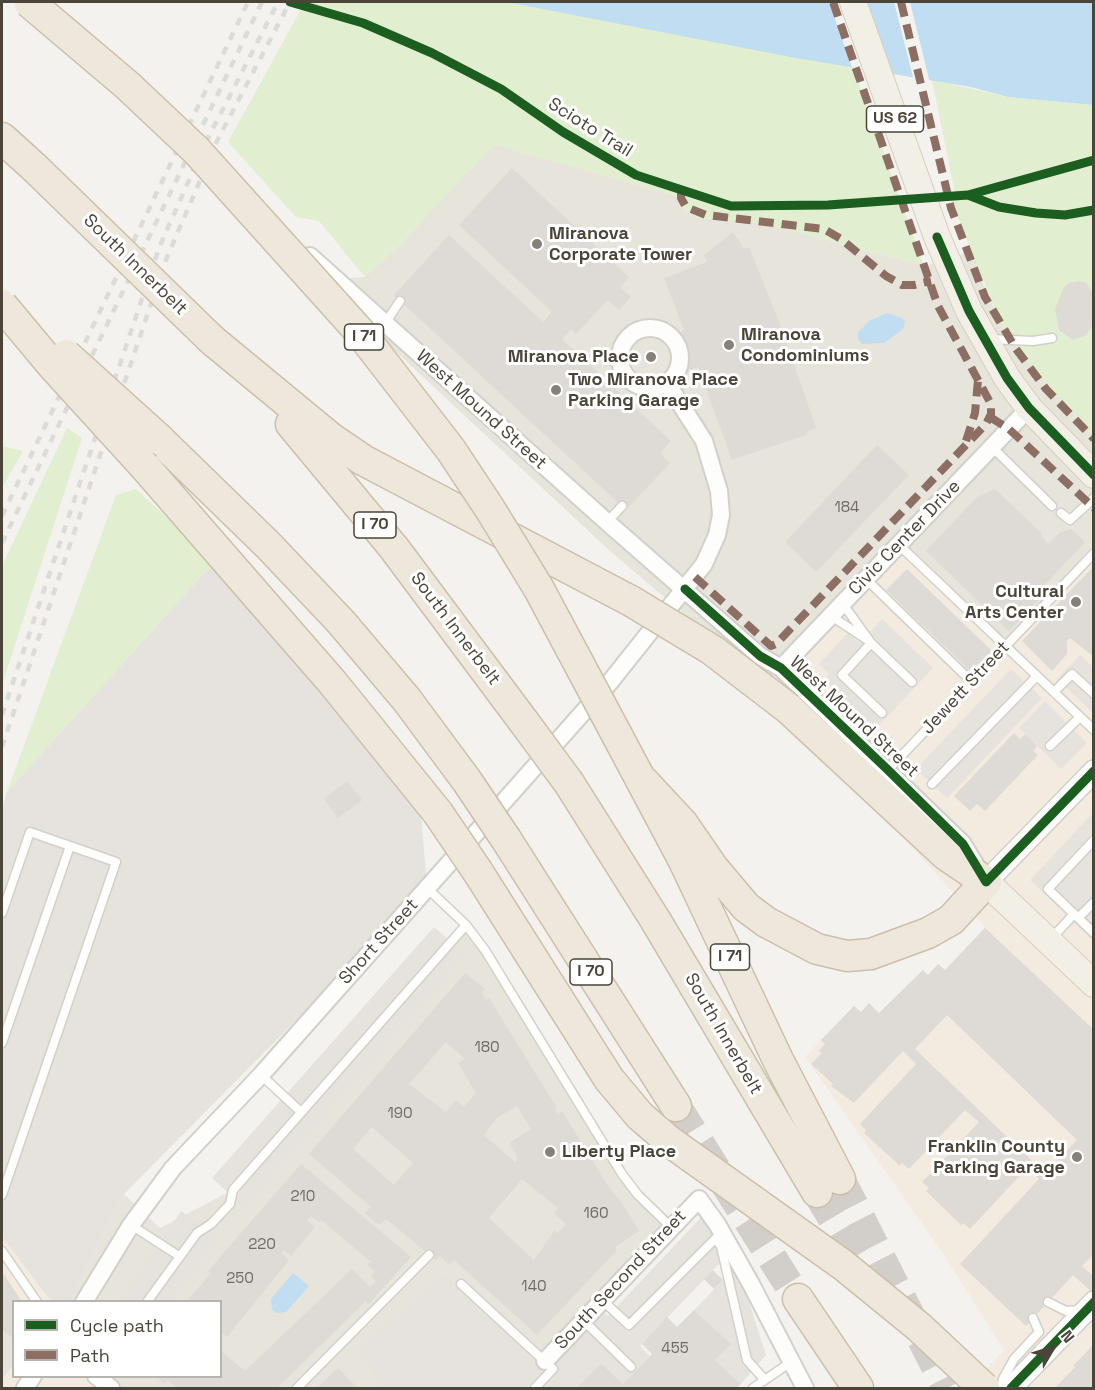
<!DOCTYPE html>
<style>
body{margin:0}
#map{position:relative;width:1095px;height:1390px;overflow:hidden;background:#f4f2ee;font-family:"Space Grotesk",sans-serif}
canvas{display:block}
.frame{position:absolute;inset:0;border:3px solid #4b4439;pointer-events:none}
.legend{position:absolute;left:12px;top:1300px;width:210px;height:78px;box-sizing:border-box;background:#fff;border:2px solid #b7b4b0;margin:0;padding:8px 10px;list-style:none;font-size:18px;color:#4b4439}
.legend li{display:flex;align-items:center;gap:12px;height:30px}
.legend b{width:30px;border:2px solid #b7b4b0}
.north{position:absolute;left:1023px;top:1318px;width:60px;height:60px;-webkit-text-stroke:4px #fff;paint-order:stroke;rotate:52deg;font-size:16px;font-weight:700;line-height:24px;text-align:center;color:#4b4439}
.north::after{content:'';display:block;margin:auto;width:21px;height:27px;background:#4b4439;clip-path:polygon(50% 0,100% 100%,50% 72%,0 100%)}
</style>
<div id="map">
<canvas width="1095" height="1390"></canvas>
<div class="frame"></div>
<ul class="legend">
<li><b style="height:8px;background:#1b5e20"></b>Cycle path</li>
<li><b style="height:8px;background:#8d6e63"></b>Path</li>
</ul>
<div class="north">N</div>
</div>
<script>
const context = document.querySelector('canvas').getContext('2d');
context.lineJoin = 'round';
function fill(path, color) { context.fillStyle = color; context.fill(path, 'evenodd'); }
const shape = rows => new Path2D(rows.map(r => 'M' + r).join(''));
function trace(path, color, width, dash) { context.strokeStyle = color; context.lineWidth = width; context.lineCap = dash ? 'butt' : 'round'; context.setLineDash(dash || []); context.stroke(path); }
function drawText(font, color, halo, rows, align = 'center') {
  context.font = font + ' "Space Grotesk",sans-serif'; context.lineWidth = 6; context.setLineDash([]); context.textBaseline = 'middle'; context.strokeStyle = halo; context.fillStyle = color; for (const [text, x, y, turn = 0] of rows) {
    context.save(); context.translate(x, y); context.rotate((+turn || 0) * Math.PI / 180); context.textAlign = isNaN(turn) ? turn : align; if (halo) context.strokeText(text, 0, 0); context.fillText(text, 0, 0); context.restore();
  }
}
fill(shape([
 [494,144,676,196,681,206,699,218,767,224,924,266,972,251,982,275,981,279,1004,331,1047,385,1093,435,1093,546,1004,646,749,696,697,625,610,551,334,294,351,278,365,277,401,243],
 [466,925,615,1162,670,1226,517,1388,111,1388,94,1377,220,1376,220,1302,58,1302,71,1300,124,1194,160,1228,234,1189]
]), '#e7e4dc');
fill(shape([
 [898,543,1004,646,1093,546,1093,1388,968,1388,1004,1350,944,1255,805,1057,854,1006,861,1012,869,1003,879,1013,923,970,928,975,938,964,945,970,985,927,906,841,749,696],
 [2,1237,51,1301,14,1302,14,1376,94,1377,111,1388,2,1388]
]), '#f3ebdf');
fill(shape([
 [214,562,421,814,427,888,124,1194,71,1300,51,1301,2,1237,2,809,7,792]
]), '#e6e2de');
fill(shape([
 [305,2,506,2,853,67,924,266,767,224,699,218,681,206,676,196,494,145,401,243,365,277,319,221,296,217,228,142],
 [932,80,1008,97,1093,105,1093,435,1047,385,1004,331,949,195,955,193],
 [67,428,82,438,2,685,2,566],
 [2,446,23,451,2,488],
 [136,489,214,562,7,792,116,495]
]), '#e1eecf');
fill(shape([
 [882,619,933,668,874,731,823,681,829,674,819,664,848,633,859,643],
 [1080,655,1093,667,1093,713,1057,679],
 [1011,669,1042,698,947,798,916,769],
 [1045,701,1087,743,1061,769,1019,728],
 [32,810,129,845,125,856,138,860,34,1176,19,1171,12,1207,2,1199,2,842,10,818,26,824],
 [1093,813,1093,941,1030,880],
 [434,927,466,955,244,1207,212,1178],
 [708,1210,728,1235,766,1355,741,1384,715,1360,730,1344,694,1310,724,1279,720,1263,640,1346,650,1356,623,1384,601,1363,576,1388,383,1388,359,1351,442,1275,546,1373,604,1313,608,1316],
 [181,1211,219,1237,173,1301,129,1301,123,1297],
 [2,1330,13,1339,14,1364,2,1379]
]), '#e6e3df');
fill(shape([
 [506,2,1093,2,1093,105,1008,97,971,87,796,58],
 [887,313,902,318,905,322,903,329,884,343,862,344,858,339,858,333,869,321],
 [293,1273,309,1286,286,1312,277,1313,272,1310,271,1299]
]), '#c0ddf1');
fill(shape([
 [829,2,867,2,894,77,853,70],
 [894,2,910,2,930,83,914,81]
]), '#f4f2ee');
fill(shape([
 [512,168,629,277,620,287,631,297,619,310,608,300,576,334,571,329,562,339,671,441,660,453,670,463,626,510,394,295,449,235,543,322,552,312,459,225],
 [733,232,744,249,749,247,783,332,816,428,807,432,807,435,732,460,698,367,681,373,667,337,684,330,664,278,707,262,704,255],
 [1080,281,1086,283,1094,294,1094,323,1086,335,1073,340,1059,330,1055,309,1064,287,1069,283],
 [877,445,909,475,816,572,785,542],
 [995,489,1042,534,1041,535,1048,544,1059,533,1071,529,1085,542,1037,593,1041,597,1009,631,926,551,977,497],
 [1094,566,1094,657,1070,638,1067,641,1067,654,1052,671,1022,641],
 [907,569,992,651,971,672,886,590],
 [1014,733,1020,739,1025,734,1037,746,1033,751,1038,755,985,811,977,804,970,811,954,796],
 [347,781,362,800,338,818,324,799],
 [985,928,1094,1030,1094,1254,1082,1266,1094,1277,1094,1294,1073,1275,1026,1326,960,1264,1039,1179,1027,1168,970,1229,963,1223,961,1225,926,1191,929,1188,922,1182,979,1122,965,1110,909,1169,902,1163,900,1166,864,1133,866,1130,860,1124,916,1064,903,1051,854,1103,831,1086,833,1084,811,1064,822,1053,819,1051,825,1044,821,1040,854,1006,861,1012,869,1003,879,1013,923,970,928,975,938,964,945,970],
 [947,1015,1077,1140,1045,1173,915,1049],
 [465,973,485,989,482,992,486,1000,489,998,557,1108,555,1110,558,1114,562,1111,610,1189,622,1203,639,1231,615,1247,617,1250,537,1335,454,1260,449,1265,440,1256,436,1260,386,1219,380,1224,376,1223,364,1213,371,1207,309,1154],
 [446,1042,465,1059,458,1063,476,1093,464,1107,456,1100,446,1112,409,1084],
 [517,1106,531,1129,510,1143,518,1159,515,1162,484,1135,497,1118],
 [372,1127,413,1163,394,1185,353,1149],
 [522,1179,558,1208,554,1213,566,1224,558,1233,555,1230,534,1260,489,1218],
 [301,1164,411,1257,368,1305,366,1301,277,1388,177,1388,167,1380,164,1384,156,1376,220,1376,220,1350,245,1371,352,1269,370,1287,376,1281,371,1276,375,1271,367,1265,370,1261,321,1220,319,1222,311,1216,307,1221,315,1227,291,1256,284,1250,281,1253,289,1260,227,1337,220,1331,220,1302,186,1302,211,1273,208,1271],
 [713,1270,723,1280,714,1289,704,1279],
 [2,1271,22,1302,14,1302,14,1339,2,1330],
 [694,1310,731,1344,715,1360,741,1384,737,1388,576,1388,601,1363,623,1384,652,1354,642,1344,667,1317,677,1327],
 [1092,1346,1094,1388,1055,1388,1075,1367,1073,1366],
 [338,1368,358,1388,317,1388]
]), '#dedbd6');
trace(shape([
 [676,1106,798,1299],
 [840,1179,947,1388],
 [817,1192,876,1291]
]), '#d2cfca', 30, [30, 15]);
const service = shape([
 [384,325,400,301],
 [990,339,1033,341,1052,338],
 [992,447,1052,506],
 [1061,513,1070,520,1094,498],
 [607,522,622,506],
 [899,545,1094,730],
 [866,579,972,682],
 [843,604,871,643,912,682],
 [831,616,866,639],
 [871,643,842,675,882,713],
 [1054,692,1072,674,1094,694],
 [1050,746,1080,717],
 [888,770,1094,553],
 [932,784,1037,676],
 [1094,840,1048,889,1094,933],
 [427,888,466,925,485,950,622,1174,638,1195,670,1226],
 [2,913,30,832,116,862,2,1195],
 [1078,918,1094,902],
 [1051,939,1074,914],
 [2,1043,70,846],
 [261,1075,301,1112],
 [131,1225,179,1256],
 [2,1251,37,1302],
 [461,1284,553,1369,535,1388],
 [602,1300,629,1325,715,1239,721,1246,747,1360,764,1379],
 [147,1302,197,1233,211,1224,230,1204,233,1190,466,925],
 [1048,1302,1066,1311,1082,1310],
 [583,1320,631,1367],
 [297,1388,429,1255],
 [753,1388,791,1362],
 [1001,1388,1003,1379,1014,1359,1039,1332,1033,1318]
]);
const minor = shape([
 [310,256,607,522,760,656,781,668,963,844,978,869],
 '620 358a30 30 0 1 1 60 0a30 30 0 1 1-60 0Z',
 [781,668,1029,408],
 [84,1302,131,1225,173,1168,261,1075,610,682,704,564,717,535,721,515,719,491,704,441,667,383],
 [545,1361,699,1199,717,1224,751,1284,805,1388],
 [96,1376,111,1388],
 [25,1388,33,1376]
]);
const tertiary = shape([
 [986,882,1094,771],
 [1011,1388,1094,1302]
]);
const primary = shape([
 [853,2,937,237,969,311,1007,378,1029,408,1094,475],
 [986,882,1094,984]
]);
const motorway = shape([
 [2,138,35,168],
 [212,340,332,439,363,460,631,601],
 [291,424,394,548,524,722],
 [159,439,268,545,341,622,407,700,467,781],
 [145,467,333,683,438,813],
 [618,737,684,861,778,1060,840,1179],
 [644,782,683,824,714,869,746,907,766,922,817,949,847,956,871,954,928,933,951,920,986,882,946,855,789,709],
 [569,783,656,921,817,1192],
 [506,839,676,1106],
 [478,872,609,1079,640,1116,669,1141],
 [798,1299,858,1388]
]);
trace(service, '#d2d0cb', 11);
trace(minor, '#d2d0cb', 20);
trace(tertiary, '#d2d0cb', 24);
trace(primary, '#d6cebb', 28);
trace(motorway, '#ccbfa9', 33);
trace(service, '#fdfdfc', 8);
trace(minor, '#fdfdfc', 16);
trace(tertiary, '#fdfdfc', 21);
trace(primary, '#f2efe6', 26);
trace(motorway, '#ede8db', 30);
trace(shape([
 [2,516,248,2],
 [2,543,262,2],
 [2,715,159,248,206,142,278,2],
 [2,747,165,262,217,141,290,2]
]), '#dbdbda', 4.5, [8, 8]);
const motorwayBridge = shape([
 [29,2,127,85,196,150,359,331,451,450,490,509,539,589,618,737],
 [35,168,212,340],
 [2,305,52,365,145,467],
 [66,355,159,439],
 [631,601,712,650,789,709],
 [524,722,569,783],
 [467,781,506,839],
 [438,813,478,872],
 [669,1141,843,1265,919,1327,984,1388]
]);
trace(motorwayBridge, '#ccbfa9', 33, []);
trace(motorwayBridge, '#ede8db', 30);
trace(shape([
 [901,2,951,208,985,297,1016,349,1046,389,1094,439],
 [681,191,681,198,686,207,706,215,824,229,841,239,886,276,902,285,914,285,931,281],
 [990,417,1009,429,1094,508],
 [966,441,975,413,978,380],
 [695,577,771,646,776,644,986,424,991,414,991,404,938,306,833,2]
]), '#8d6e63', 8, [15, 8]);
trace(shape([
 [290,2,363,23,432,53,501,89,563,132,636,175,731,206,828,205,968,195,999,207,1036,213,1065,215,1094,210],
 [968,195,1094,160],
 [937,237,969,311,1007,378,1029,408,1094,475],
 [685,589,760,656,781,668,888,770,963,844,986,882,1094,771],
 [1011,1388,1094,1302]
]), '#1b5e20', 9);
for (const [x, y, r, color] of [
 [537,244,6,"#868178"],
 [729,345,6,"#868178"],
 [651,357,6,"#868178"],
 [556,390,6,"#868178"],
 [1076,602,6,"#868178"],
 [550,1152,6,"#868178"],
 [1077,1157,6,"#868178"]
]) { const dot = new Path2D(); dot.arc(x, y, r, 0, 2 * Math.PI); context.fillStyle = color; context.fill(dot); trace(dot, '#fff', 2); }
drawText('15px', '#706a61', null, [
 ["184",847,508],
 ["180",487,1048],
 ["190",400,1114],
 ["210",303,1197],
 ["160",596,1214],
 ["220",262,1245],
 ["250",240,1279],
 ["140",534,1287],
 ["455",675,1349]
]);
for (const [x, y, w] of [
 [895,119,57],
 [364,337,39],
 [375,525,42],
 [730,957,39],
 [591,972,42]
]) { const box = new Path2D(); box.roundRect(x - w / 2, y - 13, w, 26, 4.5); context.fillStyle = '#fff'; context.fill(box); trace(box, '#4b4439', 1.5); }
drawText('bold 16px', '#4b4439', null, [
 ["US 62",895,119],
 ["I 71",364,337],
 ["I 70",375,525],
 ["I 71",730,957],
 ["I 70",591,972]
]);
drawText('18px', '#4b4439', '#fff', [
 ["Scioto Trail",590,128,32],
 ["South Innerbelt",135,265,44],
 ["West Mound Street",481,410,42],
 ["Civic Center Drive",905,538,-46],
 ["South Innerbelt",455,629,53],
 ["Jewett Street",966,688,-47],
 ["West Mound Street",854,717,43],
 ["Short Street",379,942,-48],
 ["South Innerbelt",723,1034,60],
 ["South Second Street",621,1280,-47]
]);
drawText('bold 18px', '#4b4439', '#fff', [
 ["Miranova",549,234],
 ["Corporate Tower",549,255],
 ["Miranova",741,335],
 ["Condominiums",741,356],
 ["Miranova Place",639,357,"right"],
 ["Two Miranova Place",568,380],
 ["Parking Garage",568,401],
 ["Cultural",1064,592,"right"],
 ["Arts Center",1064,613,"right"],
 ["Franklin County",1065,1147,"right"],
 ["Parking Garage",1065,1168,"right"],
 ["Liberty Place",562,1152]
], 'left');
</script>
